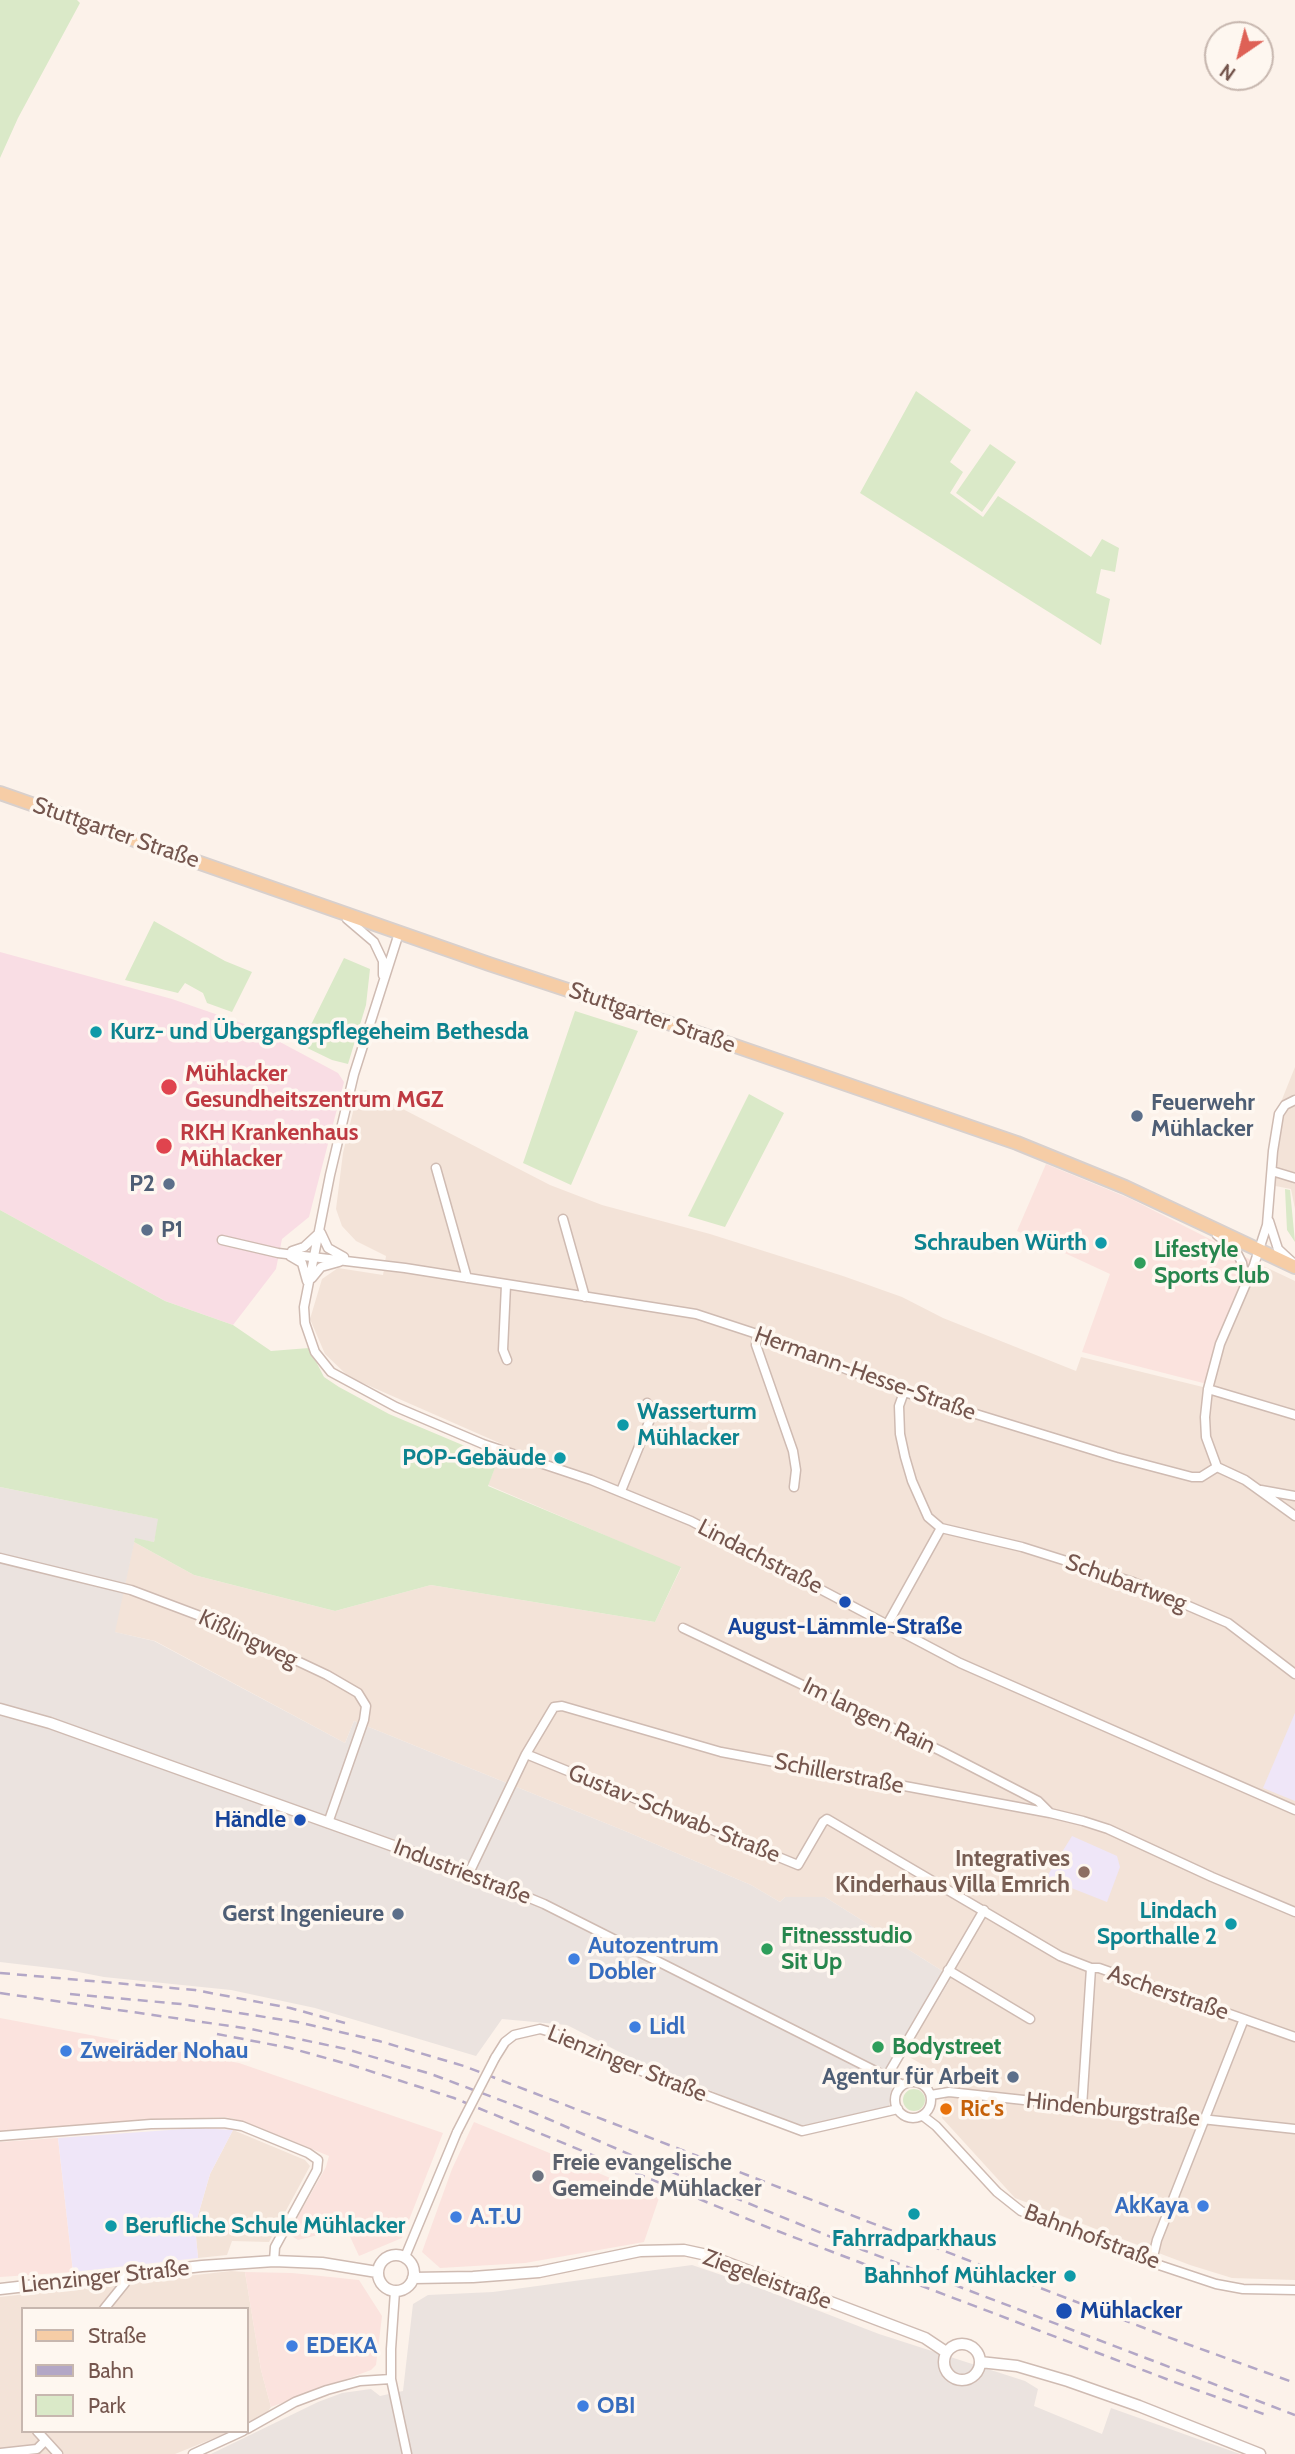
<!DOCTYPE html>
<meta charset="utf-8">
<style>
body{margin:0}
#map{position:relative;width:1295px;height:2454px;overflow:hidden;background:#fcf2ea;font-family:Cabin,sans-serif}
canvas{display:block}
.legend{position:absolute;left:21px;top:2307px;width:228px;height:126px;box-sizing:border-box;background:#fef7f0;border:2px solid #c7b7af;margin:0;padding:9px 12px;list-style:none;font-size:21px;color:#75564e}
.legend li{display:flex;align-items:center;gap:14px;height:35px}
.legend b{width:35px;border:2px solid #c7b7af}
.north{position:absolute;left:1204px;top:21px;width:70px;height:70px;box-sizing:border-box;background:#fef7f0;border:2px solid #c7b7af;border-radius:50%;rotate:215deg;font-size:19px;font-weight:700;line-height:28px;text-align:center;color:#75564e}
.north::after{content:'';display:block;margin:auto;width:24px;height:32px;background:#de6156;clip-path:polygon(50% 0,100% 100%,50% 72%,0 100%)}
</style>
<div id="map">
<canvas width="1295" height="2454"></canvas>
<ul class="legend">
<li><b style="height:9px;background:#f6cda6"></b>Straße</li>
<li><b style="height:9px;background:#b3a7c6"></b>Bahn</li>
<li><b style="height:19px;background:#dae9c8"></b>Park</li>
</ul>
<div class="north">N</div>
</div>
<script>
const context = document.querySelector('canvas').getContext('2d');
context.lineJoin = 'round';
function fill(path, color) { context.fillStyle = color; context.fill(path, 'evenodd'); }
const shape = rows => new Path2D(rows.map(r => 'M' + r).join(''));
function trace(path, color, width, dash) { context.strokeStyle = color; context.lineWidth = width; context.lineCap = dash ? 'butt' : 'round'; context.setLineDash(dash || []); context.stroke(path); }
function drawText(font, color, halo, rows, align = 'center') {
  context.font = font + ' Cabin,sans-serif'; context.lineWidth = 7; context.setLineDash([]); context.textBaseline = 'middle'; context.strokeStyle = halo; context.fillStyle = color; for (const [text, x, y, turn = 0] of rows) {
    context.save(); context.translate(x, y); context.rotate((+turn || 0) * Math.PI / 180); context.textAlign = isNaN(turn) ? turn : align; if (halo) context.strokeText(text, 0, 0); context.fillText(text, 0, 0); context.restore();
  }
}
fill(shape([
 [1295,1067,1295,1209,1291,1189,1265,1184,1275,1117],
 [366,1090,550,1185,602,1205,710,1234,843,1276,902,1297,943,1318,1076,1371,1081,1357,1211,1389,1231,1326,1257,1263,1295,1281,1295,2280,1232,2278,1190,2265,1015,2198,942,2118,943,2102,953,2082,904,2054,952,1977,825,1897,785,1897,780,1902,751,1885,625,1831,354,1721,345,1743,155,1641,114,1632,134,1542,194,1575,335,1611,431,1585,655,1622,681,1568,488,1485,504,1445,349,1377,325,1354,310,1319,322,1279,338,1268,383,1275,386,1256,356,1241,342,1226,336,1209,343,1153,358,1091],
 [233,2130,305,2160,310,2166,269,2242,232,2241,227,2255,198,2258,195,2226,210,2174],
 [231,2271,245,2272,261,2370,271,2407,266,2414,247,2425,247,2309,23,2309,23,2431,232,2431,175,2454,0,2454,0,2297]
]), '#f3e3d8');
fill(shape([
 [1046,1164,1131,1199,1253,1261,1207,1384,1082,1352,1110,1274,1017,1231],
 [0,2018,239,2063,443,2133,402,2238,359,2256,346,2228,298,2240,288,2234,326,2167,329,2156,243,2121,225,2117,175,2119,0,2132],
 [474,2122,659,2198,644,2242,525,2263,440,2268,422,2252,452,2169],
 [58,2138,73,2272,0,2277,0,2142],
 [245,2272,292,2273,359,2280,382,2316,376,2365,371,2370,271,2407,261,2370]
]), '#fbe3de');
fill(shape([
 [0,1487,159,1519,154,1542,135,1539,115,1632,154,1641,345,1743,354,1721,625,1831,751,1885,780,1902,785,1897,825,1897,952,1977,896,2067,889,2107,801,2127,637,2061,567,2025,502,2019,476,2056,315,2008,231,1990,104,1977,68,1970,0,1962],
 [692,2265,757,2287,879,2334,1025,2381,1038,2389,1034,2406,1102,2434,1111,2408,1240,2454,211,2454,318,2402,342,2393,371,2389,380,2396,403,2391,413,2304,428,2295,493,2292]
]), '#ebe3df');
fill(shape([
 [1295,1713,1295,1801,1263,1788],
 [1072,1836,1117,1856,1120,1867,1107,1902,1046,1878],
 [197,2128,233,2130,210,2174,195,2226,198,2258,73,2272,58,2138]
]), '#efe6f8');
fill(shape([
 [0,952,172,999,250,1026,338,1073,344,1082,309,1217,282,1239,276,1269,233,1325,165,1301,0,1210]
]), '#f9dde4');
fill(shape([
 [0,0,77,0,80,3,18,118,0,158],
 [916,391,971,430,950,462,963,472,950,493,983,517,998,496,1091,557,1102,539,1119,548,1115,572,1101,569,1096,593,1110,599,1101,645,860,493],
 [990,444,1016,462,982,512,956,493],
 [154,921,225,961,252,972,232,1012,207,1003,203,993,185,983,178,993,125,980],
 [344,958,370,969,366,1005,348,1064,332,1060,301,1045],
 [575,1011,638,1031,571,1185,523,1163],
 [749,1094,784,1113,725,1227,688,1216],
 [1285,1189,1290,1190,1295,1242,1287,1230],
 [0,1210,165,1301,233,1325,271,1351,309,1348,324,1377,339,1387,389,1414,498,1460,488,1486,681,1567,655,1622,431,1585,335,1611,194,1575,134,1542,135,1538,154,1542,158,1519,0,1487],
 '903 2100a11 11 0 1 1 22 0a11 11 0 1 1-22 0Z'
]), '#dae9c8');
const minor = shape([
 [347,919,374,942,383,961,383,975],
 [399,933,354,1074,330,1175,304,1307,305,1323,315,1352,331,1372,396,1407,483,1444,591,1480,691,1521,960,1663,1295,1810],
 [1295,1100,1285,1105,1279,1114,1273,1151,1267,1225,1254,1265,1220,1344,1208,1389,1205,1417,1206,1437,1217,1467,1245,1480,1295,1516],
 [436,1168,467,1278],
 [1272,1171,1295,1178],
 [563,1219,585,1297],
 [1269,1221,1278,1249,1291,1261],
 [321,1233,328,1248,344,1257],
 [1217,1235,1236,1251,1242,1263,1245,1281],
 [222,1240,278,1253,405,1268,696,1314,757,1334,904,1392,1116,1457,1192,1477,1201,1477,1217,1467],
 [292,1251,304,1247,318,1234],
 [290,1256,302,1263,307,1281],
 [312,1278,321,1267,339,1262],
 [506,1285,503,1350,507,1360],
 [757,1334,756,1345,793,1451,796,1470,794,1487],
 [1208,1389,1295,1415],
 [1261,1490,1295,1496],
 [621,1491,651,1417,651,1409,647,1403],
 [941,1528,1022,1547,1133,1582,1228,1623,1295,1674],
 [0,1558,131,1590,208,1619,327,1675,358,1693,366,1706,364,1720,328,1823],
 [887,1625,941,1528,928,1517,912,1481,905,1457,900,1434,899,1406,904,1392],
 [683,1628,941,1751,1038,1801,1050,1813],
 [526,1754,798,1865,823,1822,827,1819,1060,1956,1091,1968,1082,2107],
 [1091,1968,1099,1968,1295,2037],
 [948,1970,1030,2019],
 [495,2058,505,2042,514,2035,540,2029,554,2033,628,2066,802,2131,898,2109],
 [887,2076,984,1910],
 '895 2100a18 18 0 1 1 36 0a18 18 0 1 1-36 0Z',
 [903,2085,544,1904,469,1873,526,1754,554,1707,562,1706,721,1752,1050,1813,1083,1821,1108,1829,1212,1877,1295,1912],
 [931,2095,949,2092,1295,2129],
 [923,2116,936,2126,997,2192,1021,2211,1135,2257,1216,2284,1243,2289,1295,2290],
 [0,2136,151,2124,224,2123,242,2126,308,2153,318,2160,317,2170,275,2247,274,2261],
 [405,2257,457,2132],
 [1152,2261,1157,2240,1244,2019],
 [395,2291,391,2349,391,2379,407,2454],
 [104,2309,125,2283,124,2275],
 [247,2429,295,2402,327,2390,360,2381,391,2379],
 [37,2431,58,2454],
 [0,2453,37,2449,45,2441],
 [193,2454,243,2431]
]);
const tertiary = shape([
 [0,1709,50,1723,469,1873],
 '378 2273a18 18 0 1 1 36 0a18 18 0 1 1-36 0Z',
 [413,2278,473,2277,539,2272,640,2251,684,2250,707,2255,925,2338,946,2352],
 [0,2289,202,2266,274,2261,322,2263,377,2272],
 '944 2362a18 18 0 1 1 36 0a18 18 0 1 1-36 0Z',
 [980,2362,1017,2366,1068,2381,1139,2406,1260,2454]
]);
const primary = shape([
 [0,793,489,964,686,1029,1017,1143,1125,1187,1295,1267]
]);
trace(minor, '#cfbbb2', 11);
trace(tertiary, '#cfbbb2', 13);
trace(primary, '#d8d0cd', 16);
trace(minor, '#fff', 8);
trace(tertiary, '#fff', 10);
trace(primary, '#f6cda6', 12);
trace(shape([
 [0,1973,195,1990,290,2008,345,2023],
 [0,1993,251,2029,346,2049,431,2074,532,2112,652,2164,863,2250,1295,2415],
 [70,1994,181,2004,297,2022,379,2041,464,2066,1165,2336,1295,2383],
 [217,2034,290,2048,351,2065,454,2098,767,2227,1169,2380,1269,2416]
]), '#b3a7c6', 2.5, [10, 7]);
const minorBridge = shape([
 [457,2132,495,2058]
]);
trace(minorBridge, '#cfbbb2', 11, []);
trace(minorBridge, '#fff', 8);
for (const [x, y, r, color] of [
 [96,1032,7,"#0f9aa8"],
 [169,1087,9,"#e0444e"],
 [1137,1116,7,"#5c6f8a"],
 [164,1146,9,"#e0444e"],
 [169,1184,7,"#5c6f8a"],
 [147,1230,7,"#5c6f8a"],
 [1101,1243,7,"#0f9aa8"],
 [1140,1263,7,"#2e9e5b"],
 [623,1425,7,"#0f9aa8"],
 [560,1458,7,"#0f9aa8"],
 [845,1602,7,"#1a4fb4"],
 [300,1820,7,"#1a4fb4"],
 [1084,1872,7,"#8d6e63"],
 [398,1914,7,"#5c6f8a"],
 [1231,1924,7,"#0f9aa8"],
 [767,1949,7,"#2e9e5b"],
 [574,1959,7,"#3f7fe0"],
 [635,2027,7,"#3f7fe0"],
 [878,2047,7,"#2e9e5b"],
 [66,2051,7,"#3f7fe0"],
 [1013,2077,7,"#5c6f8a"],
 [946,2109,7,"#e8710a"],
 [538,2176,7,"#6b7280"],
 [1203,2206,7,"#3f7fe0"],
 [914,2214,7,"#0f9aa8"],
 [456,2217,7,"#3f7fe0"],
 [111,2226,7,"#0f9aa8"],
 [1070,2276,7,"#0f9aa8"],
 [1064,2311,9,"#1a4fb4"],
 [292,2346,7,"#3f7fe0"],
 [583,2406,7,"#3f7fe0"]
]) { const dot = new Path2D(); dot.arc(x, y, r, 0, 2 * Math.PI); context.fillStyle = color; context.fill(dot); trace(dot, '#fef7f0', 2.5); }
drawText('23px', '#75564e', '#fef7f0', [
 ["Stuttgarter Straße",116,833,19],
 ["Stuttgarter Straße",652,1018,19],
 ["Hermann-Hesse-Straße",865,1374,20],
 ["Lindachstraße",760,1557,27],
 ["Schubartweg",1126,1583,20],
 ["Kißlingweg",248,1639,25],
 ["Im langen Rain",869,1716,26],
 ["Schillerstraße",839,1774,11],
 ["Gustav-Schwab-Straße",674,1814,22],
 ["Industriestraße",462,1872,21],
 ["Ascherstraße",1168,1993,19],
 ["Lienzinger Straße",627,2064,22],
 ["Hindenburgstraße",1113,2110,6],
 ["Bahnhofstraße",1092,2237,21],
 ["Lienzinger Straße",105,2277,-6],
 ["Ziegeleistraße",767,2280,20]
]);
drawText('bold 23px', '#0d838f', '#fef7f0', [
 ["Kurz- und Übergangspflegeheim Bethesda",110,1032,"left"],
 ["Schrauben Würth",1087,1243],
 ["Wasserturm",637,1412,"left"],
 ["Mühlacker",637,1438,"left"],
 ["POP-Gebäude",546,1458],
 ["Lindach",1217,1911],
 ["Sporthalle 2",1217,1937],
 ["Berufliche Schule Mühlacker",125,2226,"left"],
 ["Fahrradparkhaus",914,2239,"center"],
 ["Bahnhof Mühlacker",1056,2276]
], 'right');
drawText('bold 23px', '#be3a42', '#fef7f0', [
 ["Mühlacker",185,1074],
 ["Gesundheitszentrum MGZ",185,1100],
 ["RKH Krankenhaus",180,1133],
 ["Mühlacker",180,1159]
], 'left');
drawText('bold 23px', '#4e5e75', '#fef7f0', [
 ["Feuerwehr",1151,1103,"left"],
 ["Mühlacker",1151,1129,"left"],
 ["P2",155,1184],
 ["P1",161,1230,"left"],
 ["Gerst Ingenieure",384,1914],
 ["Agentur für Arbeit",999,2077]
], 'right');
drawText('bold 23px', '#27864d', '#fef7f0', [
 ["Lifestyle",1154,1250],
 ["Sports Club",1154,1276],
 ["Fitnessstudio",781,1936],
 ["Sit Up",781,1962],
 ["Bodystreet",892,2047]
], 'left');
drawText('bold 23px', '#164399', '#fef7f0', [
 ["August-Lämmle-Straße",845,1627],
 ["Händle",286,1820,"right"],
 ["Mühlacker",1080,2311,"left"]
]);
drawText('bold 23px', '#785e54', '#fef7f0', [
 ["Integratives",1070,1859],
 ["Kinderhaus Villa Emrich",1070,1885]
], 'right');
drawText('bold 23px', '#366cbe', '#fef7f0', [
 ["Autozentrum",588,1946],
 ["Dobler",588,1972],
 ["Lidl",649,2027],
 ["Zweiräder Nohau",80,2051],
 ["AkKaya",1189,2206,"right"],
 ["A.T.U",470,2217],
 ["EDEKA",306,2346],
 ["OBI",597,2406]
], 'left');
drawText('bold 23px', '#c56008', '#fef7f0', [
 ["Ric's",960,2109]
], 'left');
drawText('bold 23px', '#5b616d', '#fef7f0', [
 ["Freie evangelische",552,2163],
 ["Gemeinde Mühlacker",552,2189]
], 'left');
</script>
